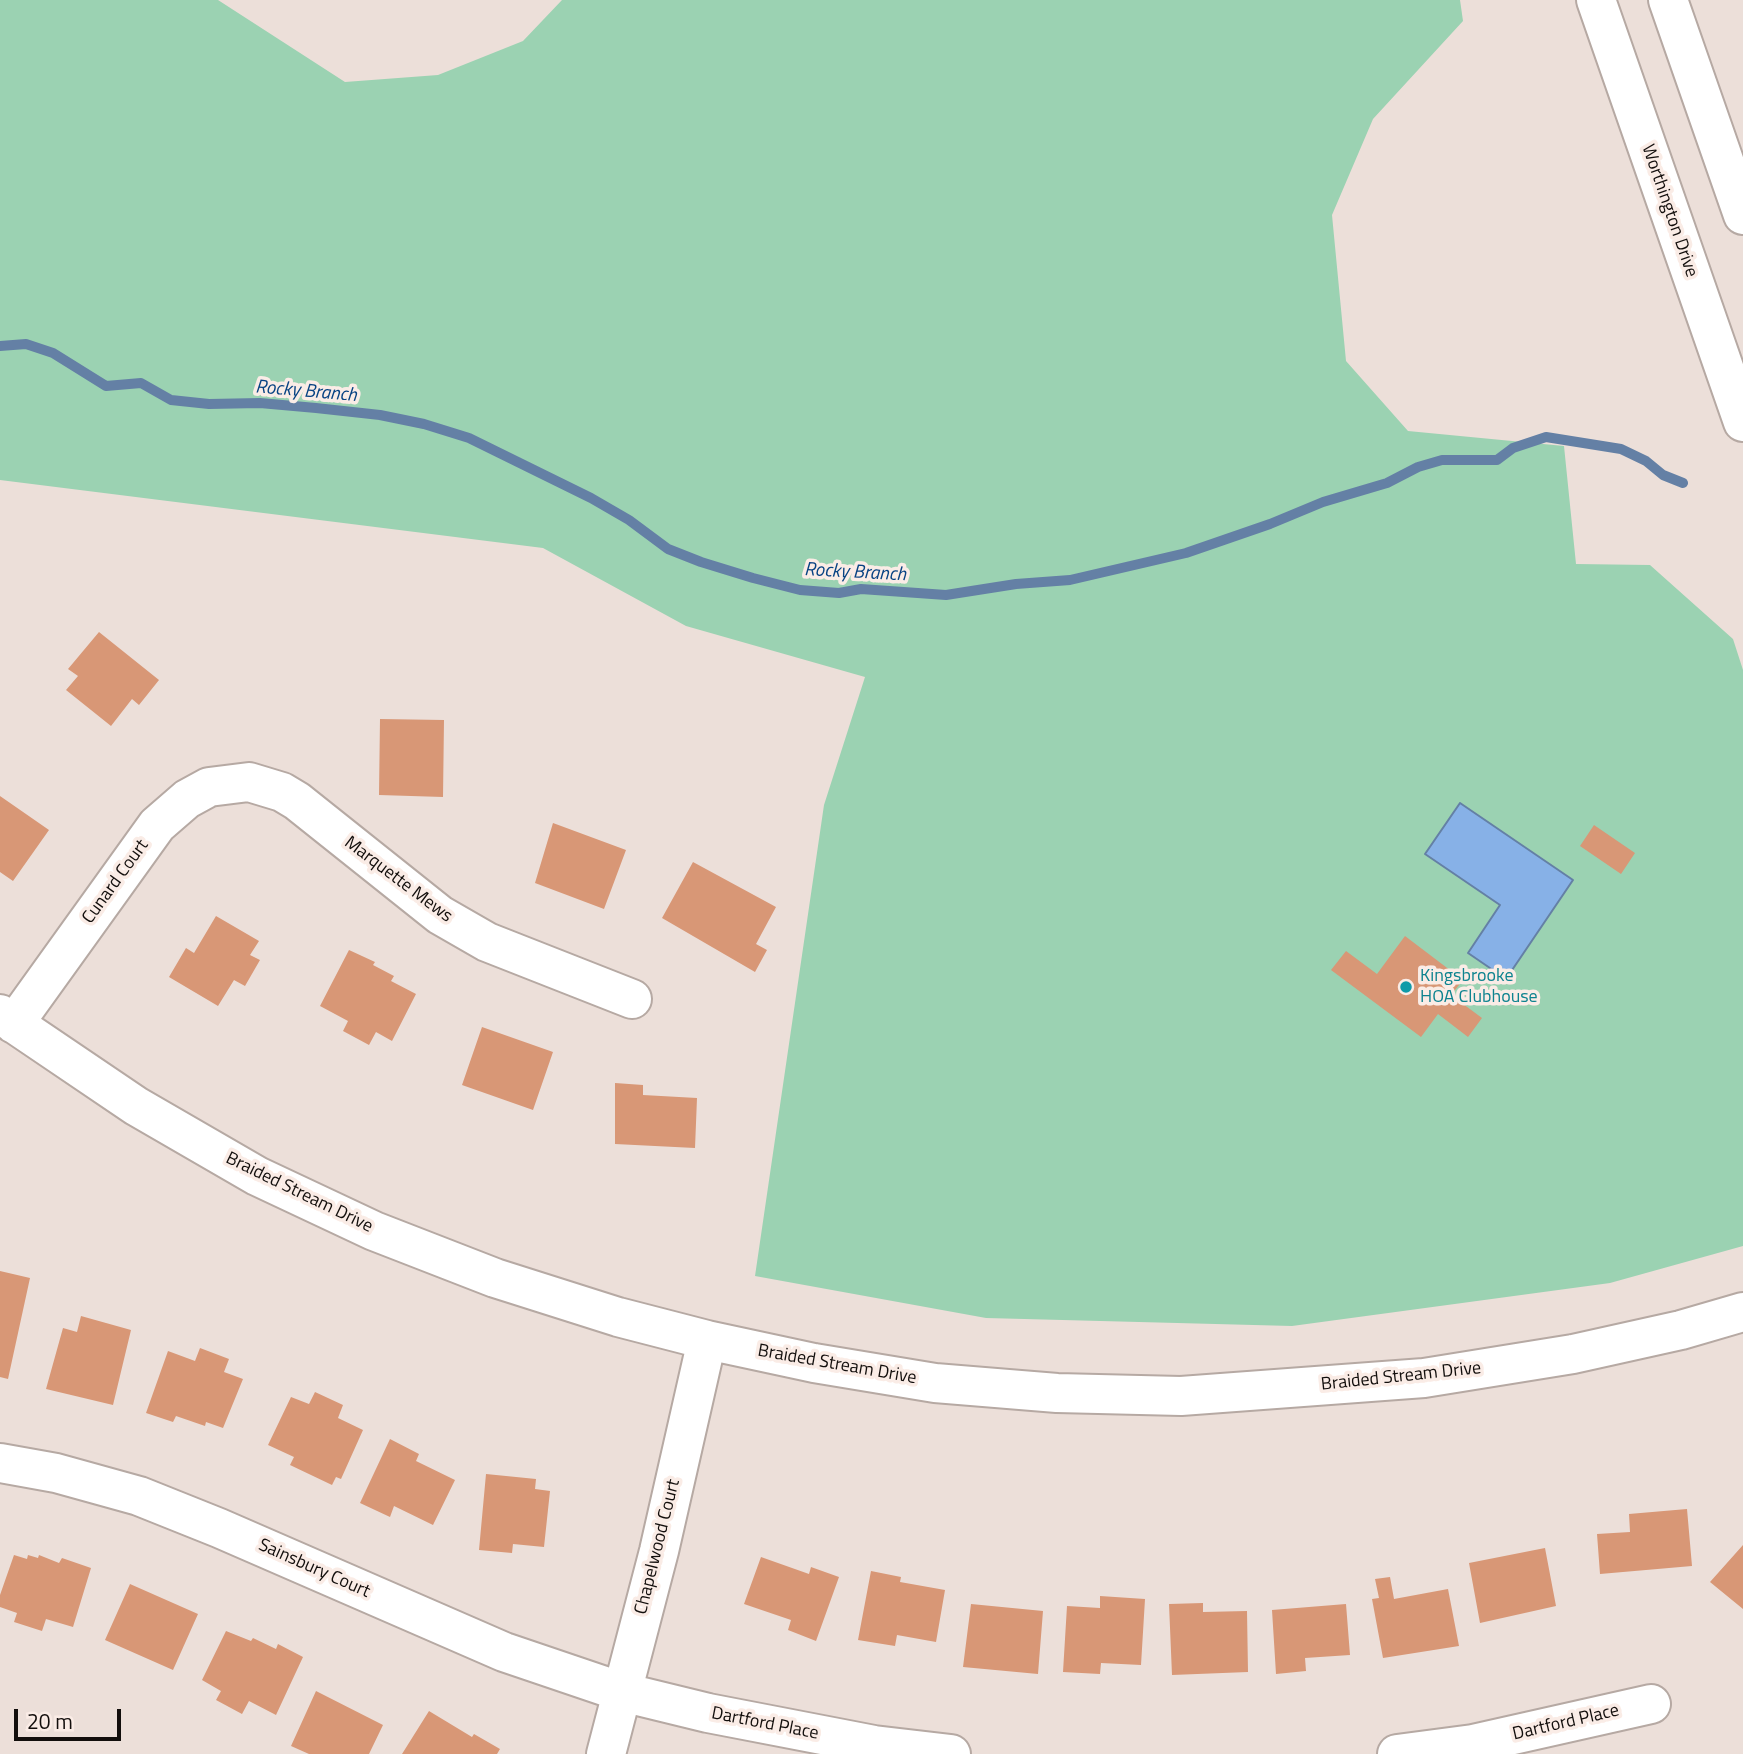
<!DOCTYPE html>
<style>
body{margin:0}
#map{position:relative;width:1743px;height:1754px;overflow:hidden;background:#ecdfd9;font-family:"Titillium Web",sans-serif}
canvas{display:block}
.scale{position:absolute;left:14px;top:1709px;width:107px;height:32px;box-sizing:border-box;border:4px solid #120e0c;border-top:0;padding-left:9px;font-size:21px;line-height:24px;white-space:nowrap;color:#120e0c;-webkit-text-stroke:5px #faece6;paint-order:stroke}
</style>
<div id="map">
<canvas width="1743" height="1754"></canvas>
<div class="scale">20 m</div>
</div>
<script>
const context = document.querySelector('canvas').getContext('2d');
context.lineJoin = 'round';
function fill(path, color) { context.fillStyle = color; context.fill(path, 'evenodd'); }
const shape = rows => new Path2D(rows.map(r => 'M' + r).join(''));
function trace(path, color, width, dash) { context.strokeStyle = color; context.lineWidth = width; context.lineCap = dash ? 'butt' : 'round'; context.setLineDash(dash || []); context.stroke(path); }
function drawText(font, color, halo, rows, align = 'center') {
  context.font = font + ' "Titillium Web",sans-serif'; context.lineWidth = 7; context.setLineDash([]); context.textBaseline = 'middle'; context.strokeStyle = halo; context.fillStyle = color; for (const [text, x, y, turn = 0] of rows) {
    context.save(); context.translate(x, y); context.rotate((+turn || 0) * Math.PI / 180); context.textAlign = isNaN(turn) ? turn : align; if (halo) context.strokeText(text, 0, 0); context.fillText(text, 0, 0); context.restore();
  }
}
fill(shape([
 [0,0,218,0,345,82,438,75,523,41,562,0,1460,0,1463,21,1373,119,1332,215,1346,361,1408,431,1564,446,1576,564,1650,565,1733,639,1743,670,1743,1246,1610,1283,1292,1326,986,1318,755,1276,824,805,865,677,686,626,543,548,0,480]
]), '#9bd2b2');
const water = shape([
 [1460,803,1573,880,1506,979,1468,953,1500,905,1425,854,1460,803]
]);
fill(water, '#87b1e7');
trace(water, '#6480a5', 2);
trace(shape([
 [0,346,26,344,53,353,106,386,141,383,171,400,209,404,260,403,316,408,380,415,424,424,469,438,591,498,629,520,668,549,701,562,753,578,800,590,839,593,861,589,946,595,1016,584,1070,580,1186,553,1270,524,1323,502,1387,483,1418,467,1442,460,1497,460,1513,448,1546,437,1621,449,1646,461,1663,475,1683,483]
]), '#6480a5', 10);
fill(shape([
 [99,632,159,680,139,705,132,699,111,726,66,690,78,676,68,669],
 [380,719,444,720,443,797,379,795],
 [0,796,49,830,13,881,0,872],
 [553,823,626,850,604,909,535,883],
 [1594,825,1635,853,1621,874,1580,846],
 [693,862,776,907,756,944,767,950,755,972,662,918],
 [216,916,259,941,250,955,260,960,245,986,234,980,218,1006,169,977,186,948,194,953],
 [1405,936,1463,980,1451,995,1482,1018,1468,1037,1438,1014,1421,1037,1331,970,1346,951,1377,974],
 [349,950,375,962,373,965,394,976,391,981,416,994,392,1041,376,1032,369,1045,343,1031,348,1021,320,1006],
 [482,1027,553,1052,533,1110,462,1085],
 [615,1083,643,1085,643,1095,697,1098,695,1148,615,1144],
 [0,1271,30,1278,8,1379,0,1377],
 [81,1316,131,1330,113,1405,46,1389,63,1328,77,1332],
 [200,1348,229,1359,224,1372,243,1379,223,1428,206,1422,205,1426,176,1416,173,1422,146,1413,168,1351,195,1361],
 [315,1392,343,1405,338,1418,363,1430,341,1479,336,1477,332,1485,290,1465,294,1457,268,1445,291,1397,309,1404],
 [390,1439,419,1454,416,1461,455,1480,433,1525,394,1506,390,1517,360,1503],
 [486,1474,536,1479,535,1489,550,1491,544,1547,513,1544,512,1553,479,1550],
 [1687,1509,1692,1566,1600,1574,1597,1534,1630,1532,1629,1514],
 [1743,1545,1743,1609,1710,1582],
 [1545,1548,1556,1606,1480,1623,1469,1563],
 [14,1555,27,1559,28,1555,38,1558,39,1555,59,1563,62,1558,91,1568,73,1627,46,1619,42,1631,14,1622,17,1613,0,1607,0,1595],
 [761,1557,809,1574,811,1567,839,1577,816,1641,788,1630,791,1620,744,1604],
 [871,1571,901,1577,900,1582,945,1590,936,1642,897,1635,895,1646,858,1640],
 [1390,1577,1394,1599,1448,1589,1459,1646,1383,1658,1372,1599,1379,1598,1375,1579],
 [130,1584,198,1614,173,1670,105,1640],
 [1100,1596,1145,1599,1141,1665,1101,1663,1100,1674,1063,1672,1067,1606,1100,1608],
 [1203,1603,1203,1612,1247,1611,1248,1672,1172,1675,1169,1604],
 [971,1604,1043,1611,1038,1674,963,1667],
 [1346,1604,1350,1655,1305,1658,1306,1671,1276,1674,1272,1610],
 [226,1631,251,1641,253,1638,276,1649,278,1644,303,1657,276,1715,249,1701,242,1714,216,1700,221,1691,202,1680],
 [316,1691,383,1725,369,1754,309,1754,291,1746],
 [429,1711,472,1737,474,1734,500,1749,497,1754,402,1754]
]), '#d89776');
const minor = shape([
 [1596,0,1743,422],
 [1668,0,1743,215],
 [0,1014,136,1106,257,1176,374,1231,495,1278,618,1317,707,1340,814,1363,935,1383,1057,1393,1181,1396,1424,1378,1573,1354,1681,1330,1743,1312],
 [14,1024,157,825,187,799,209,787,249,782,282,792,297,801,440,915,487,942,632,999],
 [0,1463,56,1473,139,1496,219,1528,504,1652,622,1692,708,1713,874,1745,951,1754],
 [606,1754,659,1551,707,1340],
 [1397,1754,1473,1744,1651,1704]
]);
trace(minor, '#b6a9a3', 42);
trace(minor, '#fff', 38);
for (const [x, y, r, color] of [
 [1406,987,7,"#0f9aa8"]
]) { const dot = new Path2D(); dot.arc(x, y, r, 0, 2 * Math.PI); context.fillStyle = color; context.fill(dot); trace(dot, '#faece6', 2.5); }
drawText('18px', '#120e0c', '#faece6', [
 ["Worthington Drive",1669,211,71],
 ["Marquette Mews",398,880,37],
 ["Cunard Court",116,882,-54],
 ["Braided Stream Drive",299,1193,26],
 ["Braided Stream Drive",837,1365,10],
 ["Braided Stream Drive",1401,1377,-6],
 ["Chapelwood Court",658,1547,-76],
 ["Sainsbury Court",314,1569,24],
 ["Dartford Place",1566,1723,-13],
 ["Dartford Place",765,1724,11]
]);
drawText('18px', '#0d838f', '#faece6', [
 ["Kingsbrooke",1420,977],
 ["HOA Clubhouse",1420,998]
], 'left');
drawText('italic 19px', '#084383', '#faece6', [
 ["Rocky Branch",306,392,5],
 ["Rocky Branch",855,573,3]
]);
</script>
